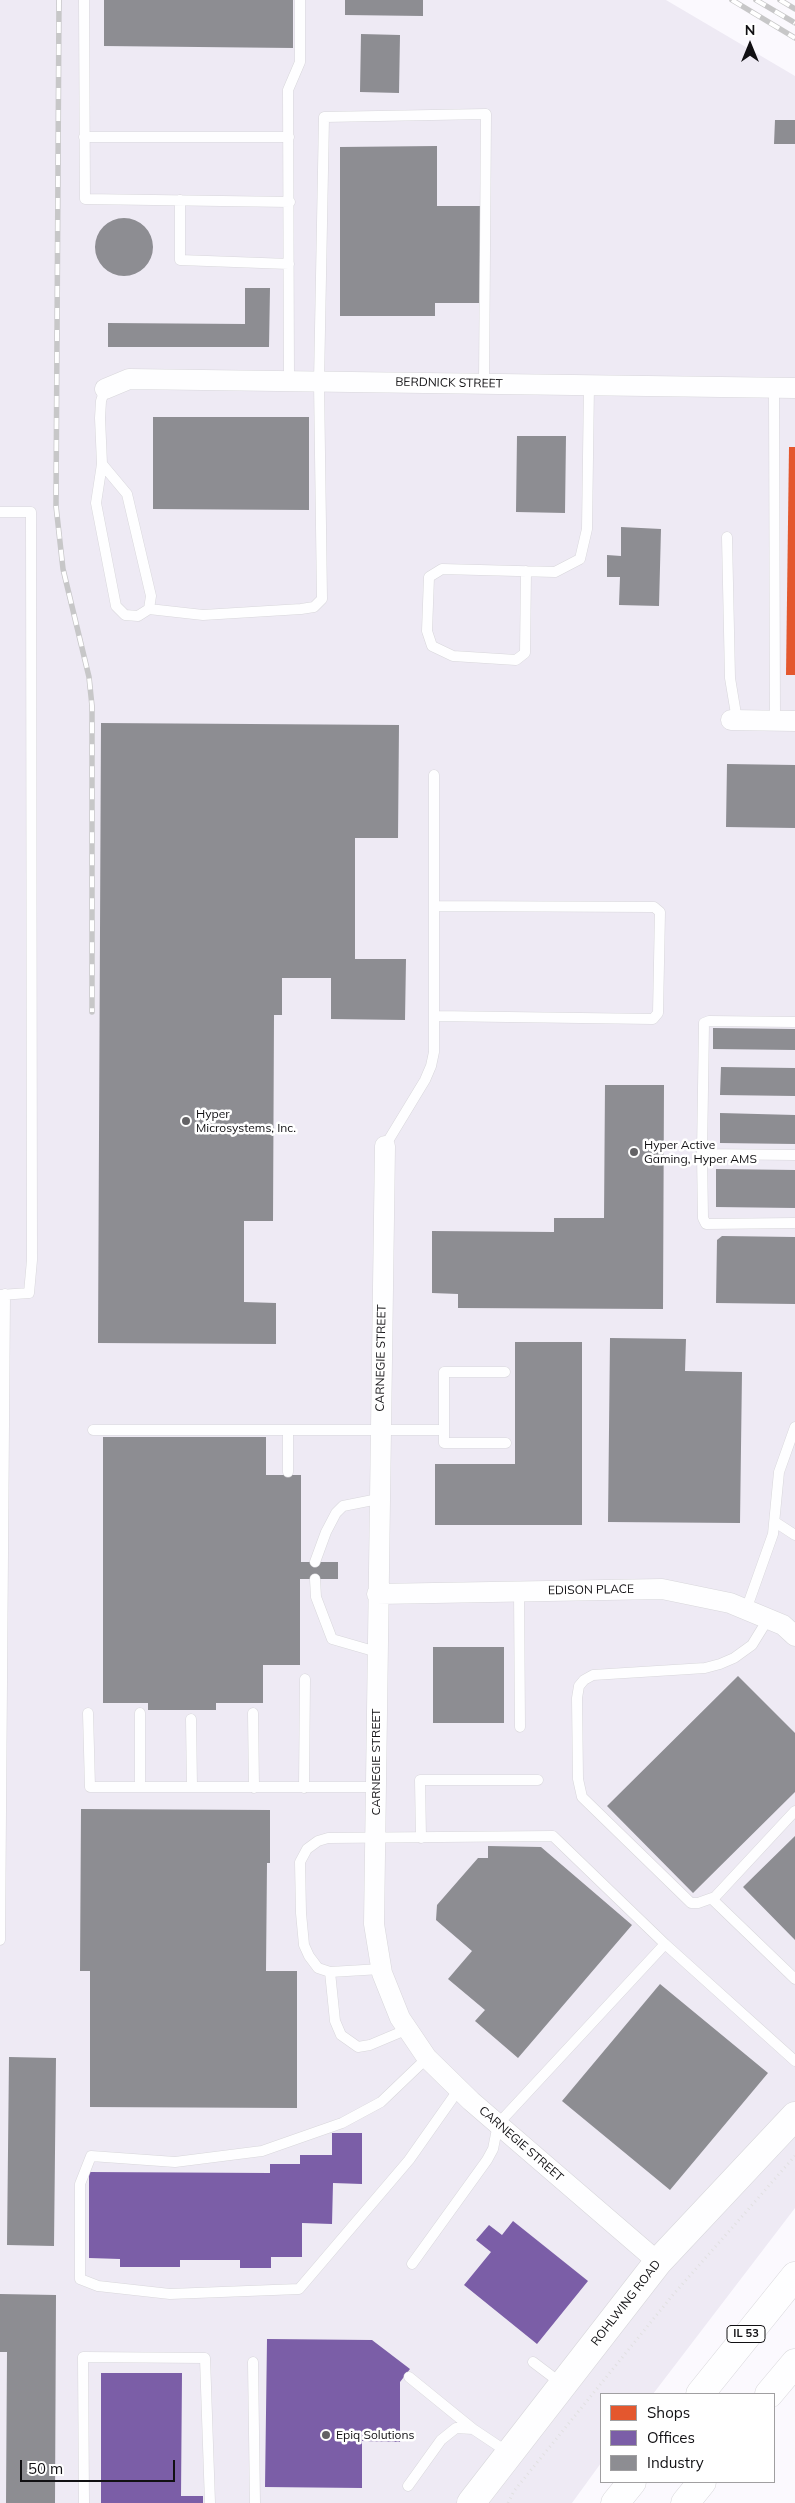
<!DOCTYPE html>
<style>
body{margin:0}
#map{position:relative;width:795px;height:2503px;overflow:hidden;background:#fbf9fe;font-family:Mulish,sans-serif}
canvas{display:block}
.legend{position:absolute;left:600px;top:2393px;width:175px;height:90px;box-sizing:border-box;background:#fff;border:1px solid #a09fa1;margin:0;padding:6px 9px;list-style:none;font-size:15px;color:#111013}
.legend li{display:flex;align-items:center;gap:10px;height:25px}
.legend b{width:25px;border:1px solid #a09fa1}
.north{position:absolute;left:725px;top:20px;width:50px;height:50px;-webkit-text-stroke:4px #fff;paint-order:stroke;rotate:0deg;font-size:14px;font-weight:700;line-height:20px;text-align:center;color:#111013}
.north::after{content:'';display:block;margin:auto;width:18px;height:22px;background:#111013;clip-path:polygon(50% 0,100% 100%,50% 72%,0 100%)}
.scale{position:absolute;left:20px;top:2460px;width:155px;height:22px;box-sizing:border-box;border:2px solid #111013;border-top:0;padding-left:6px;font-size:15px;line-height:18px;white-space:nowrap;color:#111013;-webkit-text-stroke:4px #fff;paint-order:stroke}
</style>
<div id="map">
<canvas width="795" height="2503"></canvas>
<ul class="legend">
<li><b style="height:14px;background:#e4572e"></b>Shops</li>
<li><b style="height:14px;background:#7b5ea7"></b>Offices</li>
<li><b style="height:14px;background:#8d8d92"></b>Industry</li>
</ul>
<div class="north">N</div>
<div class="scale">50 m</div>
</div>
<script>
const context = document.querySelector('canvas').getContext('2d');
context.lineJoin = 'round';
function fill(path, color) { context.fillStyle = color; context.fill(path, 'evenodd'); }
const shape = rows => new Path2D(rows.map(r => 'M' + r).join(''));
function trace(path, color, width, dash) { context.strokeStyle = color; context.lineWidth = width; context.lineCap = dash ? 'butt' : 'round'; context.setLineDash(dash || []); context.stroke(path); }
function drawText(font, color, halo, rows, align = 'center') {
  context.font = font + ' Mulish,sans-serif'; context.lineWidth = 5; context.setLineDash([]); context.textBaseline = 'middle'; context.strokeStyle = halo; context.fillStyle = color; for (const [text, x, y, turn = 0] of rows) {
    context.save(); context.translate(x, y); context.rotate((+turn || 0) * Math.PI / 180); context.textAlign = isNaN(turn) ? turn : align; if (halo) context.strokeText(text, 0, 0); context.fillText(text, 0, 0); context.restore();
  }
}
fill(shape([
 [0,0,666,0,795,76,795,2208,653,2394,601,2394,601,2463,572,2503,0,2503]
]), '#eeeaf4');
fill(shape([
 [789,447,795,447,795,675,786,675]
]), '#e4572e');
fill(shape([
 [332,2133,362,2133,362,2184,333,2183,332,2224,302,2223,302,2257,271,2257,271,2268,240,2268,240,2260,180,2260,180,2267,120,2267,120,2259,89,2258,89,2172,270,2173,270,2164,300,2164,300,2155,332,2155],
 [513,2221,588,2281,537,2344,464,2285,491,2252,476,2240,489,2225,502,2235],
 [267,2339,372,2340,410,2369,400,2382,400,2442,362,2441,362,2488,265,2487],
 [101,2373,182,2373,181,2496,203,2496,203,2503,101,2503]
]), '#7b5ea7');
fill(shape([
 [104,0,293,0,293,48,104,46],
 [345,0,423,0,423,16,345,15],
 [361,34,400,35,399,93,360,92],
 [775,120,795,120,795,144,774,144],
 [437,146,437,206,480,206,480,303,435,303,435,316,340,316,340,147],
 '95 247a29 29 0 1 1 58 0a29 29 0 1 1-58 0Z',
 [245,288,270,288,269,347,108,347,108,323,245,324],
 [153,417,309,417,309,510,153,509],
 [517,436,566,436,565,513,516,512],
 [621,527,661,529,659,606,619,605,620,577,607,577,607,555,621,556],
 [101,723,399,725,398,838,355,838,355,959,406,959,405,1020,331,1019,331,978,282,978,282,1015,274,1015,273,1221,244,1221,244,1302,276,1303,276,1344,98,1343],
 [727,764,795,765,795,828,726,827],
 [713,1028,795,1029,795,1050,713,1049],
 [721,1067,795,1068,795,1096,720,1095],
 [605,1085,664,1085,663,1309,458,1308,458,1294,432,1293,432,1231,554,1232,554,1218,604,1218],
 [720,1113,795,1115,795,1144,720,1143],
 [716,1169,795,1170,795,1208,716,1207],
 [722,1236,795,1237,795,1304,716,1303,717,1240],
 [610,1338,686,1339,685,1371,742,1372,740,1523,608,1522],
 [515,1342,582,1342,582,1525,435,1525,435,1464,515,1464],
 [103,1437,266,1437,266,1475,301,1475,301,1562,338,1562,338,1579,300,1579,300,1665,263,1665,263,1703,216,1703,216,1710,148,1710,148,1703,103,1703],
 [433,1647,504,1647,504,1723,433,1723],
 [738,1676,795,1733,795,1792,693,1893,607,1806],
 [81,1809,270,1810,270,1863,267,1863,266,1971,297,1971,297,2108,90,2107,90,1971,80,1971],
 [795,1836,795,1940,743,1887],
 [488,1846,541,1847,632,1925,518,2058,475,2021,485,2010,448,1979,472,1951,436,1920,437,1905,478,1858,488,1858],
 [660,1984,768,2073,670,2190,562,2101],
 [9,2057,56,2058,54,2246,7,2245],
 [0,2294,56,2295,55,2503,6,2503,7,2352,0,2352]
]), '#8d8d92');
const lane = shape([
 [84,0,85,199,290,202],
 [84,137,289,137],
 [180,200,180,260,289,264],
 [289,381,288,90,300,62,300,0],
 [774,388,775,721],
 [102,464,127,494,151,596,149,609,138,616,125,615,116,606,96,503,102,464,100,418,101,401,105,389],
 [0,512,31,512,32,1260,29,1293,0,1295],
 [727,537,730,678,737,720],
 [526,571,525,653,516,660,453,656,432,646,427,631,429,577,442,569,555,572,580,559,587,529,589,385],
 [149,609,203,615,301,609,314,607,322,599,319,382,324,117,486,114,484,384],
 [434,906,654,907,660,912,658,1013,653,1019,435,1016],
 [795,1022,709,1021,704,1023,702,1154,795,1155],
 [385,1146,425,1080,431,1066,434,1052,434,775],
 [702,1154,703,1218,706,1224,795,1223],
 [93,1430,444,1430,444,1443,506,1443],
 [288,1430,288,1472],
 [444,1430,444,1372,505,1372],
 [775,1522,795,1535],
 [315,1562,326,1532,336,1513,343,1506,378,1499],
 [315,1579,316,1597,332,1639,377,1652],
 [519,1591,520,1727],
 [746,1610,773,1534,779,1472,795,1427],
 [768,1619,752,1645,734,1658,720,1664,705,1668,593,1675,584,1680,579,1686,577,1698,578,1779,582,1797,691,1903,698,1903,715,1897,795,1811],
 [88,1713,90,1787,376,1787],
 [140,1713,140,1787],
 [253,1713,254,1788],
 [191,1719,192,1787],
 [304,1788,305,1679],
 [421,1838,420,1780,538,1780],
 [712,1899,795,1979],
 [0,1940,5,1294],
 [381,1969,330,1972,318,1968,309,1956,304,1945,301,1913,300,1862,307,1849,318,1841,328,1838,553,1836,665,1944,795,2061],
 [330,1972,335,2021,341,2035,358,2047,370,2045,408,2029],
 [427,2058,381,2102,342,2123,262,2151,175,2162,91,2156,80,2184,80,2279,98,2286,170,2294,299,2289,409,2160,459,2089],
 [412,2264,487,2160,493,2149,498,2124,665,1944],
 [253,2362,255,2503],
 [533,2362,562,2384],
 [409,2377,473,2429],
 [408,2486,441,2440,456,2428,473,2429,509,2453],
 [84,2503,83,2357,205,2358,210,2503]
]);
const street = shape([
 [105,389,129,379,795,388],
 [731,720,795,721],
 [385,1146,374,1924,382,1973,400,2018,427,2058,471,2101,658,2262],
 [377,1594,662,1589,730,1603,783,1625,795,1636]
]);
const secondary = shape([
 [471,2503,658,2262,795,2116]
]);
const highway = shape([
 [700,2394,795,2276],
 [769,2394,795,2363],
 [615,2503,632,2482],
 [685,2503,702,2482]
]);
trace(lane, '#d8d7db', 11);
trace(street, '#d8d7db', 21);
trace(secondary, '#d8d7db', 29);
trace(highway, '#d8d7db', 29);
trace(shape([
 [508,2503,514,2491,672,2296,795,2156]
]), '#e1e0e1', 3, [1, 4]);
trace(lane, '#fefeff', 10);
trace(street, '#fefeff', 20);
trace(secondary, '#fefeff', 28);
trace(highway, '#fefeff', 28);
const rail = shape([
 [59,0,56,506,63,569,89,677,92,706,92,1012],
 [732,0,795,38],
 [756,0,795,23],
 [780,0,795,9]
]);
trace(rail, '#c7c7c8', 5.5);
trace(rail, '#fff', 4, [11]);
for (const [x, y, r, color] of [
 [186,1121,5,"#636265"],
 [634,1152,5,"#636265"],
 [326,2435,5,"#636265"]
]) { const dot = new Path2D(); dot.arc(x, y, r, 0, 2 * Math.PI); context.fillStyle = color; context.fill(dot); trace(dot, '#fff', 2); }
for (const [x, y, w] of [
 [746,2334,38]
]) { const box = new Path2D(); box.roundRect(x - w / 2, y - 8.5, w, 17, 4); context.fillStyle = '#fff'; context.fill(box); trace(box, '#111013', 1); }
drawText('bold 11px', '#111013', null, [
 ["IL 53",746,2334]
]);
drawText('12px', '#111013', '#fff', [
 ["BERDNICK STREET",449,383,1],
 ["CARNEGIE STREET",381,1358,-89],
 ["EDISON PLACE",591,1590,-1],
 ["CARNEGIE STREET",376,1762,-90],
 ["CARNEGIE STREET",521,2144,41],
 ["ROHLWING ROAD",626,2303,-52]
]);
drawText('12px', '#111013', '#fff', [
 ["Hyper",196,1114],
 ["Microsystems, Inc.",196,1128],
 ["Hyper Active",644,1145],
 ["Gaming, Hyper AMS",644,1159],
 ["Epiq Solutions",336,2435]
], 'left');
</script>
